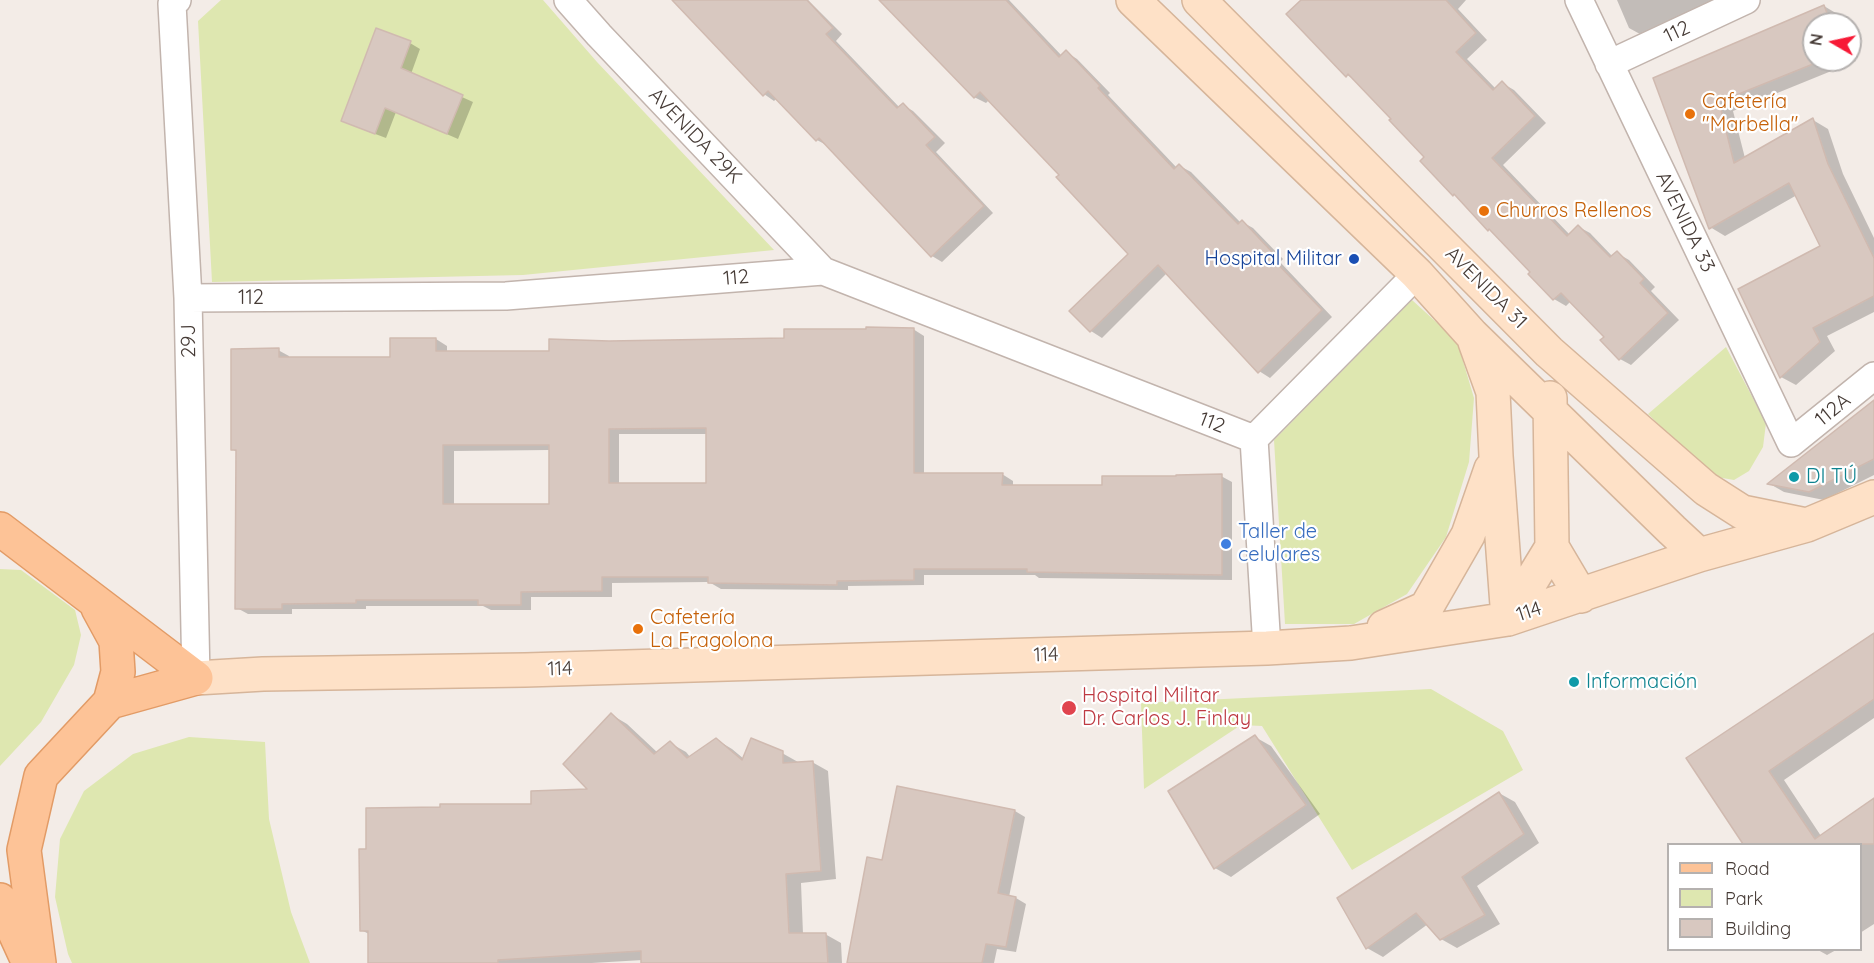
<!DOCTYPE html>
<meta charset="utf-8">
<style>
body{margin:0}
#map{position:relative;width:1874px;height:963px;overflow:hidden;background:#f3ece7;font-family:Quicksand,sans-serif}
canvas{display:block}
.legend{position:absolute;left:1667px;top:843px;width:195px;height:108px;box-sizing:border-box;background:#fff;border:2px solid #b5b1af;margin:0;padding:8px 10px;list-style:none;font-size:18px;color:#463b36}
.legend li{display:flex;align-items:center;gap:12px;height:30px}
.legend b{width:30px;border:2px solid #b5b1af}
.north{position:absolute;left:1802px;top:12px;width:60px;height:60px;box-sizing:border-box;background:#fff;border:2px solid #b5b1af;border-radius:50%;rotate:279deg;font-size:16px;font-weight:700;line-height:24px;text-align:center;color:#463b36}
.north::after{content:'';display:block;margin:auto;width:21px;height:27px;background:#f71a36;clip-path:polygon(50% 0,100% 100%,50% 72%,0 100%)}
</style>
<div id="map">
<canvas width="1874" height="963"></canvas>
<ul class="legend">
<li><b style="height:8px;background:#fdc397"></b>Road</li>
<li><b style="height:16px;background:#dee7b0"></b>Park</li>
<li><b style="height:16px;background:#d8c8c0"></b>Building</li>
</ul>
<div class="north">N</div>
</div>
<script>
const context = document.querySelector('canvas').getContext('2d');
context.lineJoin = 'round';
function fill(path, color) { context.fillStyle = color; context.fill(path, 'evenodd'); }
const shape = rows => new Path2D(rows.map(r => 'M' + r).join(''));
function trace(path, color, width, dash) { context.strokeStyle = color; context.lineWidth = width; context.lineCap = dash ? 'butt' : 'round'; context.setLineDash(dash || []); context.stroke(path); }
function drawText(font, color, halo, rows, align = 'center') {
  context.font = font + ' Quicksand,sans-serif'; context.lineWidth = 4.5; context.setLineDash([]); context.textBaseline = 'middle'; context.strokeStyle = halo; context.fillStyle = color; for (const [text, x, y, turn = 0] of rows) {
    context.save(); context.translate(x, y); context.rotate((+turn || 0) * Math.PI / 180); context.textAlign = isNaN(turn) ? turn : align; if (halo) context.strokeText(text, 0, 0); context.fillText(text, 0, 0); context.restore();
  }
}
fill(shape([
 [221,0,543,0,597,62,774,250,523,275,212,282,198,21],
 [1412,300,1457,341,1474,398,1469,462,1446,537,1407,594,1354,624,1285,624,1274,440],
 [1726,347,1766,423,1763,447,1749,471,1734,480,1711,476,1648,414],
 [0,569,21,570,75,610,81,635,74,665,41,722,0,766],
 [1431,689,1503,731,1523,770,1352,870,1262,726,1241,725,1144,789,1141,703],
 [189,737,265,742,269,819,291,912,310,963,72,963,68,954,55,897,60,839,84,791,133,754]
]), '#dee7b0');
fill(shape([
 [673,0,808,0,842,34,836,41,900,108,903,105,913,111,945,143,936,152,993,213,942,262,932,256,828,146,817,140,777,98,774,101,764,94],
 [881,0,1009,0,1062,56,1066,52,1077,59,1110,93,1108,95,1177,168,1180,166,1191,172,1241,223,1242,222,1253,228,1283,259,1280,262,1332,317,1270,378,1259,371,1167,273,1102,338,1091,331,1130,254,1061,175,989,100,986,103,974,97],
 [1303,0,1466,0,1458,9,1487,40,1467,59,1496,89,1502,83,1514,90,1546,123,1503,165,1570,235,1579,227,1590,233,1613,257,1617,253,1629,260,1655,287,1651,291,1679,320,1631,365,1620,359,1606,337,1571,301,1566,306,1554,299,1530,274,1532,272,1494,233,1489,229,1459,198,1454,194,1426,157,1393,119,1357,81,1347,75],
 [1617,0,1736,0,1649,39,1629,28],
 [1824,6,1839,15,1842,24,1814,24,1814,60,1850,60,1850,46,1856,61,1733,111,1745,158,1813,120,1828,129,1843,174,1874,238,1874,312,1827,336,1835,351,1796,385,1781,377,1822,247,1797,195,1725,236,1710,227,1655,79],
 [410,43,420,49,411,74,473,102,458,139,396,112,386,138,354,126,343,120],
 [913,329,924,336,924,474,1002,474,1013,481,1013,487,1103,487,1221,476,1232,482,1232,580,1039,578,1035,575,924,575,924,585,848,586,848,590,721,589,709,582,612,583,612,597,531,597,531,610,491,610,483,606,366,606,366,609,292,609,292,614,248,614,237,608,237,452,232,449,278,350,289,356,289,358,392,358,436,339,447,346,447,353,550,353,609,342,785,340],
 [619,434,708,434,708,485,619,484],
 [550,450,550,506,454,505,454,451],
 [1874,402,1874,475,1824,500,1784,492,1770,484],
 [1874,635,1874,718,1784,780,1821,836,1874,800,1874,924,1860,933,1860,844,1745,844,1688,758],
 [612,715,627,724,658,753,670,743,686,752,691,758,717,740,732,749,744,759,782,753,798,762,798,764,812,762,828,771,836,879,801,883,803,934,825,934,841,943,842,963,643,963,643,960,592,963,369,963,369,934,361,930,533,805,590,791],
 [1255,737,1271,746,1320,814,1231,877,1215,868],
 [1499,793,1515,802,1539,843,1477,886,1500,924,1457,948,1441,939,1428,924,1383,957,1367,948,1339,898],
 [1015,811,1025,817,1009,897,1016,898,1026,904,1016,952,997,949,994,963,848,963,883,861],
 [1818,950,1836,950,1827,955]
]), '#0003');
const building = shape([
 [672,0,807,0,833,28,826,34,897,108,903,103,935,137,926,145,984,206,931,257,819,138,816,141,768,91,763,96,672,0],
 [879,0,1006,0,1059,57,1066,50,1100,86,1098,88,1174,169,1179,164,1238,224,1242,220,1272,252,1269,255,1322,310,1258,373,1158,265,1090,332,1069,311,1128,254,1056,177,1059,175,980,92,974,98,879,0],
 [1301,0,1446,0,1476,33,1456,52,1493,90,1502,81,1535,116,1492,158,1567,236,1578,225,1610,257,1617,251,1644,279,1640,283,1668,313,1619,360,1600,340,1604,337,1561,293,1553,300,1528,274,1530,272,1489,229,1488,231,1454,194,1453,196,1420,161,1424,157,1389,120,1391,119,1348,74,1346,77,1286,14,1301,0],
 [1824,5,1831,24,1814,24,1814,60,1823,60,1719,102,1734,163,1813,118,1828,164,1874,258,1874,296,1813,328,1820,342,1780,378,1738,289,1820,246,1789,183,1709,229,1653,78,1824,5],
 [376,28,411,41,401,68,463,95,447,134,385,108,375,134,341,121,376,28],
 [866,327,914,328,914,473,1003,473,1002,485,1102,485,1102,476,1176,476,1176,475,1222,474,1222,575,1027,572,1027,569,914,569,914,580,837,581,837,585,708,583,708,577,602,577,602,591,521,592,521,605,478,605,478,600,356,600,356,603,282,604,282,609,235,609,236,450,231,450,231,349,279,348,279,357,390,357,390,338,436,338,436,351,549,351,549,339,609,341,784,338,784,329,866,329,866,327],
 [706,428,706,483,609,483,609,429,706,428],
 [443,445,549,445,549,504,443,504,443,445],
 [1874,400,1874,459,1809,492,1767,484,1874,400],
 [1874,633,1874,699,1769,771,1815,839,1874,798,1874,844,1743,844,1686,758,1874,633],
 [611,713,654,754,670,741,687,758,716,738,742,760,751,738,783,751,783,763,813,761,821,871,786,874,789,933,826,933,828,963,641,963,641,951,498,960,498,963,368,963,368,931,360,931,359,849,366,849,366,808,440,807,440,804,531,804,531,791,587,789,563,764,611,713],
 [1255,735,1306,805,1214,869,1168,791,1255,735],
 [897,786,1015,810,998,893,1016,897,1006,947,986,944,982,963,847,963,867,857,882,860,897,786],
 [1499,792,1524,834,1462,877,1485,915,1440,940,1416,913,1366,949,1337,898,1499,792]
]);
fill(building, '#d8c8c0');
trace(building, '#d0bab0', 1.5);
const minor = shape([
 [177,0,172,4,188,298,196,678],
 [568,0,599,35,823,271],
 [1579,0,1791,443,1874,376],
 [1609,64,1746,0],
 [188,298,506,296,823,271,1254,439],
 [1267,648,1254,439,1417,274]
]);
const secondary = shape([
 [1133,0,1417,274,1472,335,1672,530,1699,555],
 [1199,0,1549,352,1621,415,1706,489,1742,512,1801,524],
 [1475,342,1493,392,1496,456,1508,619],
 [1552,547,1581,596],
 [1508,619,1552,547,1550,398],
 [1384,627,1426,608,1468,535,1491,469],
 [196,678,263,674,525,670,1267,648,1351,643,1508,619,1699,555,1807,525,1874,497]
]);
const primary = shape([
 [0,529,196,678],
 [98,608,116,641,118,672,110,702],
 [0,900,28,961],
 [39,963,24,850,41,776,110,702,196,678]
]);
trace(minor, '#c2b4ad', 30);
trace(secondary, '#d6b59a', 36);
trace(primary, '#e29b66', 36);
trace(minor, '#fff', 27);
trace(secondary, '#fee1c7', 33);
trace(primary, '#fdc397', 33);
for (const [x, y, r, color] of [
 [1690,114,6,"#e8710a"],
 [1484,211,6,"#e8710a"],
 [1354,259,6,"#1a4fb4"],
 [1794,477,6,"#0f9aa8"],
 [1226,544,6,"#3f7fe0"],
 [638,629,6,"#e8710a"],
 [1574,682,6,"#0f9aa8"],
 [1069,708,8,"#e0444e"]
]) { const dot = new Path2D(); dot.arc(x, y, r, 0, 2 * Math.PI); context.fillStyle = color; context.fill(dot); trace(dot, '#fff', 2); }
drawText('20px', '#463b36', '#fff', [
 ["112",1677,32,-25],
 ["AVENIDA 29K",695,136,46],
 ["AVENIDA 33",1685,222,64],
 ["112",736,278,-5],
 ["AVENIDA 31",1486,288,45],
 ["112",251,298],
 ["29J",189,341,-91],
 ["112A",1833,410,-39],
 ["112",1212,423,21],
 ["114",1529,612,-18],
 ["114",1046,655,-2],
 ["114",560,669,-2]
]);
drawText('20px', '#c56008', '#fff', [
 ["Cafetería",1702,102],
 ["\"Marbella\"",1702,125],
 ["Churros Rellenos",1496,211],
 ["Cafetería",650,618],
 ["La Fragolona",650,641]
], 'left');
drawText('20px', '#164399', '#fff', [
 ["Hospital Militar",1342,259]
], 'right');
drawText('20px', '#0d838f', '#fff', [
 ["DI TÚ",1806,477],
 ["Información",1586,682]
], 'left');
drawText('20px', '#366cbe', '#fff', [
 ["Taller de",1238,532],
 ["celulares",1238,555]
], 'left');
drawText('20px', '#be3a42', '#fff', [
 ["Hospital Militar",1082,696],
 ["Dr. Carlos J. Finlay",1082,719]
], 'left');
</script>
